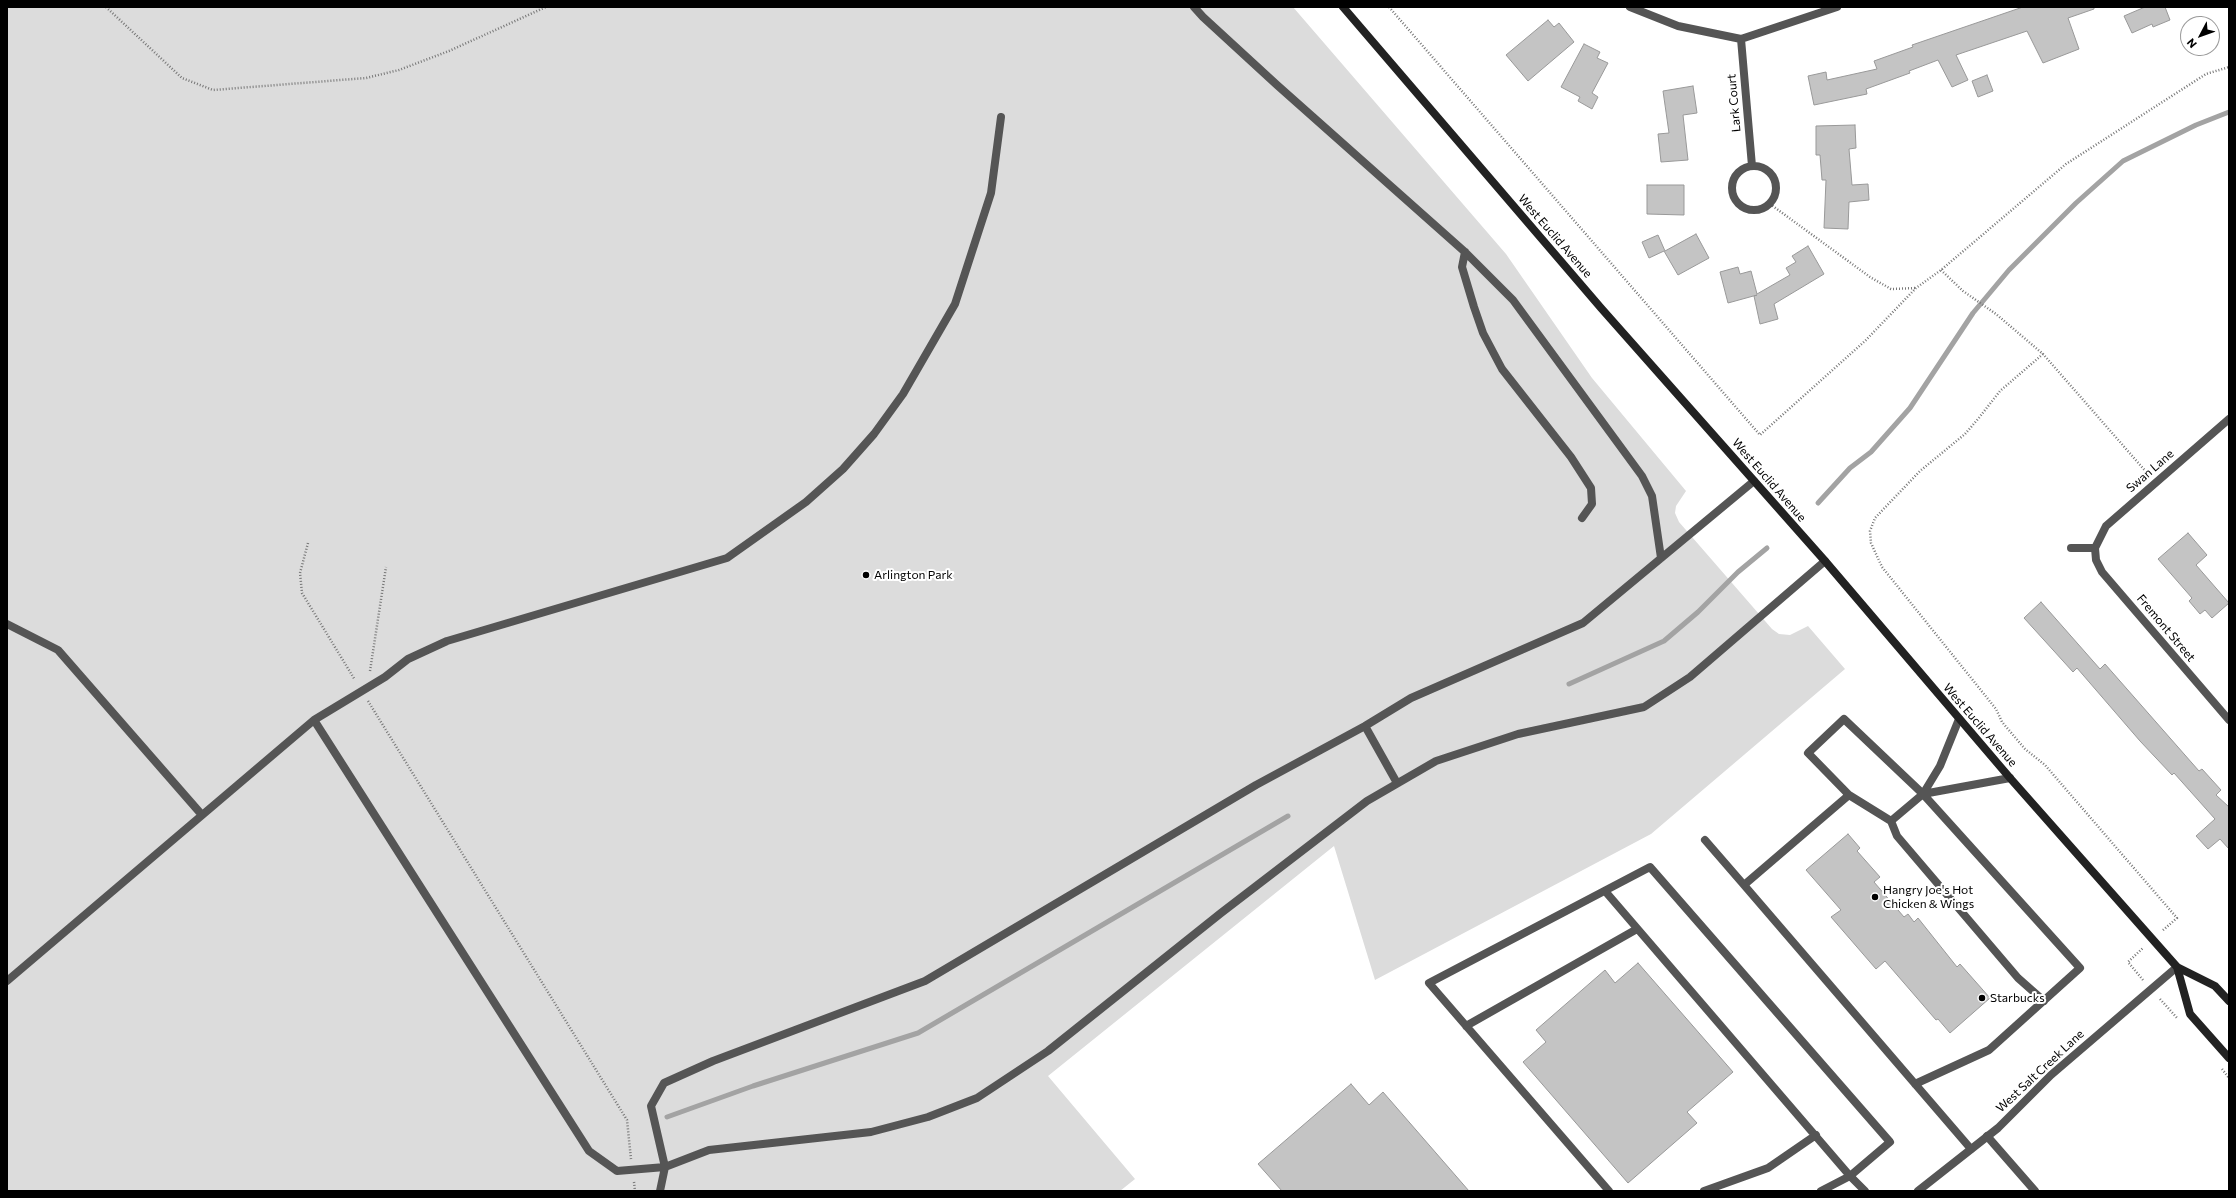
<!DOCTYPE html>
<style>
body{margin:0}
#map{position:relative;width:2236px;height:1198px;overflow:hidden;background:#fff;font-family:Commissioner,sans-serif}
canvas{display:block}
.frame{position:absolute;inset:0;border:8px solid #000;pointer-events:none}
.north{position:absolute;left:2180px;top:16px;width:40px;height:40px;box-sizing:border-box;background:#fff;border:1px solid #999;border-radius:50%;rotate:229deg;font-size:11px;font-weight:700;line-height:16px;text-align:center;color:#000}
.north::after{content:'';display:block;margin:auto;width:14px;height:18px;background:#000;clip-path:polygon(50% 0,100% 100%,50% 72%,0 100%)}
</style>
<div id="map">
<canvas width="2236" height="1198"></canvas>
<div class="frame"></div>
<div class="north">N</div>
</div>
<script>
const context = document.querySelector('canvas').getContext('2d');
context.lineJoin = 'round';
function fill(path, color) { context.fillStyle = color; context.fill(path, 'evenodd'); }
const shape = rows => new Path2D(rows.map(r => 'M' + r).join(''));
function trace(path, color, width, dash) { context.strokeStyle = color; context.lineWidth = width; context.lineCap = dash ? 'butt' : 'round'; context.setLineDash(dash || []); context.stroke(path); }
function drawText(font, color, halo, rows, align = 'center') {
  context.font = font + ' Commissioner,sans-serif'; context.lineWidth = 4; context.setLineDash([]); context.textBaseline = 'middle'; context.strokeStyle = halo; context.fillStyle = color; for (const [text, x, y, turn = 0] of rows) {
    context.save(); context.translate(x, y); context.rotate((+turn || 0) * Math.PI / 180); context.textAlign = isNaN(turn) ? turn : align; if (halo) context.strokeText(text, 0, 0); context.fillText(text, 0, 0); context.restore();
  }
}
fill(shape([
 [7,7,1293,7,1506,254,1592,378,1686,491,1676,506,1675,513,1679,522,1772,629,1779,634,1790,635,1808,626,1845,669,1651,834,1375,980,1334,846,1048,1076,1135,1179,1120,1191,7,1191]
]), '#dcdcdc');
trace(shape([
 [1818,503,1850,468,1871,452,1910,408,1973,313,2009,270,2076,203,2123,161,2196,125,2229,112],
 [1569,684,1664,641,1698,612,1738,572,1767,548],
 [667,1117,753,1086,918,1033,1288,816]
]), '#a3a3a3', 5);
const building = shape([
 [2023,7,2094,7,2094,9,2068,18,2079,49,2043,63,2027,31,1956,55,1968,80,1952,87,1938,60,1909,71,1910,73,1866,89,1867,94,1814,105,1808,76,1826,72,1827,80,1877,69,1874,61,1913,47,1912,45,2023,7],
 [2145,7,2165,7,2170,20,2153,27,2152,24,2132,33,2124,16,2145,7],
 [1548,20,1554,27,1559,23,1574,42,1528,81,1506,55,1548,20],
 [1584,44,1600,52,1597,58,1608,63,1592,93,1598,97,1592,109,1578,101,1580,97,1561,87,1584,44],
 [1987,75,1993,91,1978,97,1972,81,1987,75],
 [1693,86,1697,113,1683,115,1688,160,1661,162,1658,134,1669,133,1663,91,1693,86],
 [1855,125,1856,148,1849,149,1852,185,1868,184,1869,200,1849,202,1848,229,1824,228,1826,180,1822,180,1820,155,1816,155,1816,126,1855,125],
 [1647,185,1684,185,1684,215,1647,214,1647,185],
 [1696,234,1709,258,1678,275,1664,251,1649,258,1642,242,1658,235,1665,251,1696,234],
 [1808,246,1824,274,1774,304,1778,319,1760,324,1754,296,1757,295,1728,303,1720,272,1738,267,1740,274,1751,271,1757,294,1790,275,1786,268,1796,262,1792,256,1808,246],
 [2188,533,2207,555,2196,565,2229,603,2212,618,2205,610,2200,614,2189,601,2192,598,2158,559,2188,533],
 [2041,602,2100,669,2105,664,2199,771,2202,769,2221,790,2216,795,2229,807,2229,849,2220,839,2208,849,2196,836,2215,819,2174,773,2172,775,2140,741,2077,668,2073,672,2024,618,2041,602],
 [1848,834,1860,848,1857,851,1880,877,1874,882,1904,917,1908,914,1914,922,1918,918,1957,967,1960,964,1990,998,1950,1033,1938,1019,1936,1020,1885,961,1876,969,1831,917,1841,910,1806,870,1848,834],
 [1638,963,1733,1072,1687,1112,1697,1123,1628,1183,1523,1062,1546,1042,1536,1030,1605,970,1615,983,1638,963],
 [1351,1084,1369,1105,1383,1092,1469,1191,1282,1191,1258,1164,1351,1084]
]);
fill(building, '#c4c4c4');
trace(building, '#999', 1);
trace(shape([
 [106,7,182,78,213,90,366,78,399,70,449,51,546,7],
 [1389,7,1760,435,1866,340,1916,288,1941,270,2066,164,2206,74,2229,67],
 [1770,204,1870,277,1891,289,1916,288],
 [1941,270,1963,291,1996,314,2043,354,2148,474],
 [2043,354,2000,391,1978,419,1965,434,1920,471,1875,518,1870,531,1871,543,1882,567,1996,709,2002,722,2025,749,2045,765,2177,918,2162,931],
 [308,543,300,573,302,593,355,680],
 [370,671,386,567],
 [368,701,627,1120,631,1159],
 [2143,980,2128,962,2143,948],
 [2160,999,2178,1019],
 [2222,1069,2229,1078],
 [634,1182,635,1191]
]), '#777', 2.5, [1, 2]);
trace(shape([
 [1194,7,1203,17,1277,85,1465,252,1513,300,1642,476,1652,496,1661,558],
 [1465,252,1462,267,1474,307,1483,333,1502,369,1571,457,1591,488,1592,504,1582,518],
 [2071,548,2095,548],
 [7,624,58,650,202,815],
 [1959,719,1940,766,1923,794,1891,821,1849,795,1744,885,1971,1149],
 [314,720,589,1151,617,1171,665,1167,709,1150,871,1132,928,1117,977,1098,1048,1051,1221,913,1367,801,1436,761,1518,734,1644,707,1690,677,1825,561],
 [1365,726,1397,783],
 [1923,794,2010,778],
 [1849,795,1808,753,1844,719,1923,794,2080,968,1989,1050,1915,1084],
 [1891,821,1897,836,2018,978,2044,1001],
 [1705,840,1744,885],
 [1605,891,1850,1176,1890,1142,1650,867,1429,983,1609,1191],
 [7,981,314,720,385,677,408,659,447,641,727,558,806,502,843,469,874,434,903,394,955,304,991,193,1001,117],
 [1466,1026,1637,929],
 [1987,1136,2035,1191],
 [660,1191,665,1167,651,1106,664,1083,713,1061,925,981,1256,785,1365,726,1411,698,1583,623,1754,481],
 [1704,1191,1768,1168,1816,1135],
 [1821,1191,1850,1176,1865,1191]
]), '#555', 8);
trace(shape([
 [1630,7,1678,26,1741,39,1837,7],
 [1741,39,1752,166],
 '1732 188a22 22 0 1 1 44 0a22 22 0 1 1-44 0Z',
 [2229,419,2106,526,2095,548,2096,560,2102,572,2229,720],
 [1918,1191,1998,1128,2051,1075,2177,967]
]), '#555', 8);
trace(shape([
 [1343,7,1601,308,1825,561,2010,778,2177,967,2215,986,2229,1001],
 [2177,967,2190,1014,2229,1058]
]), '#222', 8);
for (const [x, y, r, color] of [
 [866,575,4,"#000"],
 [1875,897,4,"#000"],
 [1982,998,4,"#000"]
]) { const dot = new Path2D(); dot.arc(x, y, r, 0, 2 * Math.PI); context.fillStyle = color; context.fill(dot); trace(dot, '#fff', 1.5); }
drawText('12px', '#000', '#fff', [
 ["Lark Court",1734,103,-95],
 ["West Euclid Avenue",1555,236,49],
 ["Swan Lane",2150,471,-41],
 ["West Euclid Avenue",1769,480,49],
 ["Fremont Street",2166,628,50],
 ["West Euclid Avenue",1980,725,49],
 ["West Salt Creek Lane",2040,1071,-43]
]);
drawText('12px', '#000', '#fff', [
 ["Arlington Park",874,575],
 ["Hangry Joe's Hot",1883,890],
 ["Chicken & Wings",1883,904],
 ["Starbucks",1990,998]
], 'left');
</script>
